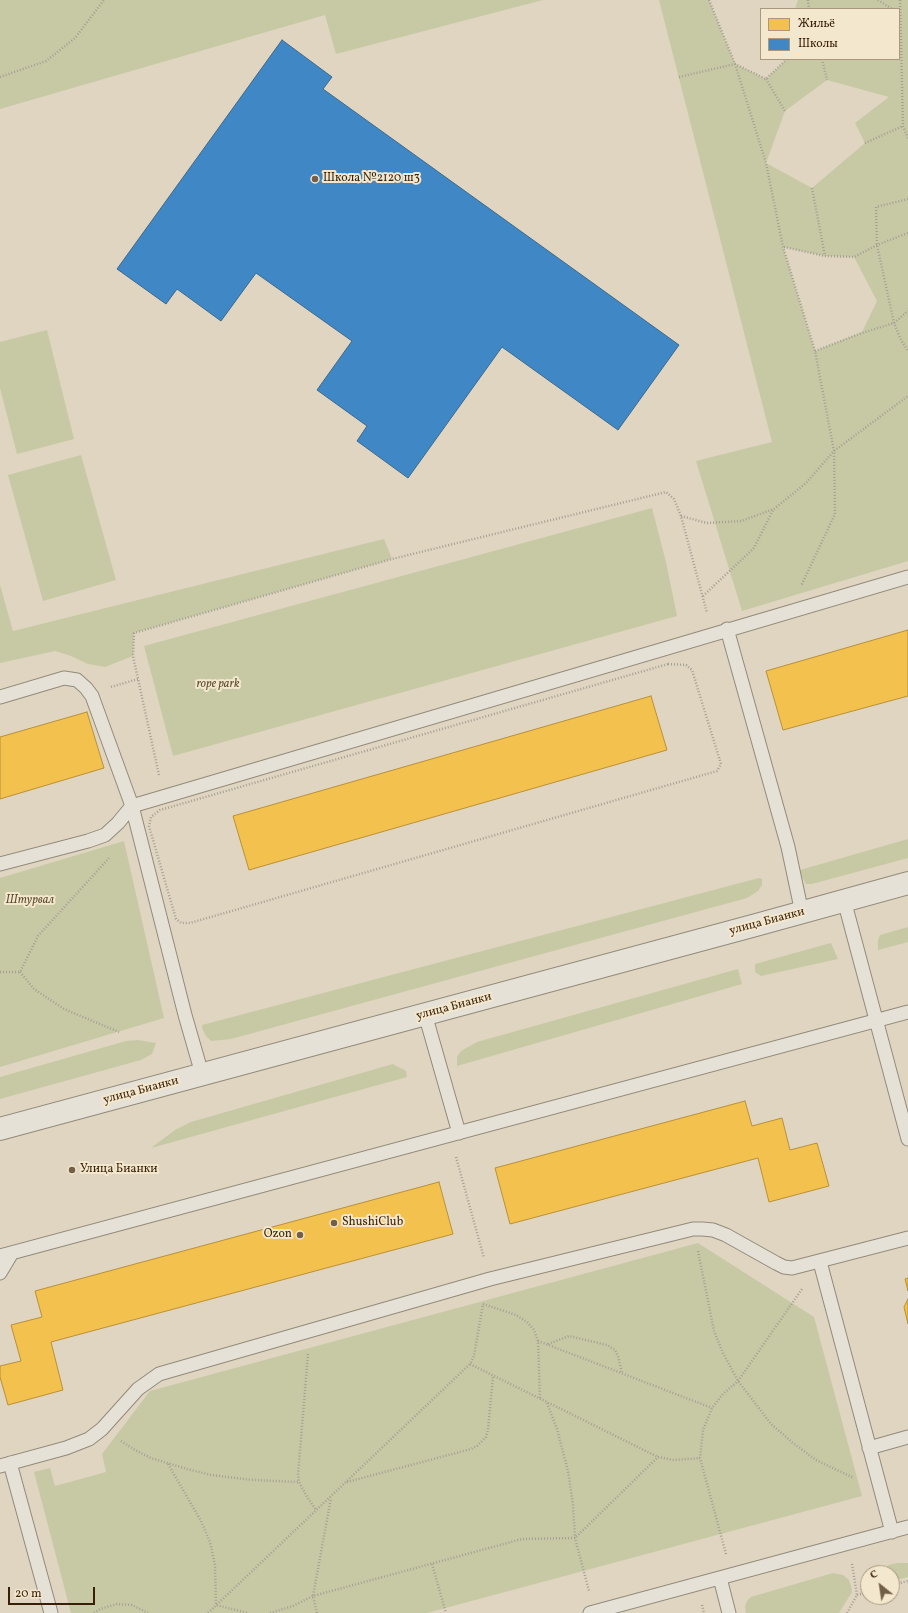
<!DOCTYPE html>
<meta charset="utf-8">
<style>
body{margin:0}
#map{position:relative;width:908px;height:1613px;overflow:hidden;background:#dfd5c0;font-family:Vollkorn,serif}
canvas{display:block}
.legend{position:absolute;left:760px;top:8px;width:140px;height:52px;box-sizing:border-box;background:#f3e7ce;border:1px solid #a9977e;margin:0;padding:5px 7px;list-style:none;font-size:12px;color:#391f06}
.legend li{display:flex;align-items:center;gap:8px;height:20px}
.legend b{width:20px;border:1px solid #a9977e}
.north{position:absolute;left:860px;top:1565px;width:40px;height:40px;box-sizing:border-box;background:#f3e7ce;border:1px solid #a9977e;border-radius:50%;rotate:330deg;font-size:11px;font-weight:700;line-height:16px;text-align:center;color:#391f06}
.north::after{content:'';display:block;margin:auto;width:14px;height:18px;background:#735f47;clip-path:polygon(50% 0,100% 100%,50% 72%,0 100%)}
.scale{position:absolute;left:8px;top:1587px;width:87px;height:18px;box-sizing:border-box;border:2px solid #391f06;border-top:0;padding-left:5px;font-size:12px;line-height:14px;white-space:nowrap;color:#391f06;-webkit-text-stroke:3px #f3e7ce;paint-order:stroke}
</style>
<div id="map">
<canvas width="908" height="1613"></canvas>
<ul class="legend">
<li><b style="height:11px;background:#f2c14e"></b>Жильё</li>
<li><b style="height:11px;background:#3f88c5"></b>Школы</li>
</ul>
<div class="north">С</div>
<div class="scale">20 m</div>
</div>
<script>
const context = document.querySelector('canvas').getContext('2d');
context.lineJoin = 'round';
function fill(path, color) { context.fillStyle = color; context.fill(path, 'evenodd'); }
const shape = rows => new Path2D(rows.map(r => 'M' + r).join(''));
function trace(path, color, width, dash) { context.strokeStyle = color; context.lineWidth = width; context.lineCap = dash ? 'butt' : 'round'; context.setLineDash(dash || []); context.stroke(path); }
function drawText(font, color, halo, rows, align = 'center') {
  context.font = font + ' Vollkorn,serif'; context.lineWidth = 4; context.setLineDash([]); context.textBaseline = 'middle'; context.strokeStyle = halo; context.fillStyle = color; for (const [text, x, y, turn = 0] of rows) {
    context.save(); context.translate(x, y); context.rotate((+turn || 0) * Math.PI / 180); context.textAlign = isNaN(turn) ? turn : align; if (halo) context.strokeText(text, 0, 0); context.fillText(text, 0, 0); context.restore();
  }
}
fill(shape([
 [0,0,543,0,336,54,325,15,0,109],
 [659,0,709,0,735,64,766,79,787,59,899,59,899,9,795,9,798,0,908,0,908,561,742,611,696,461,772,442],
 [827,80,889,97,855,123,865,143,812,188,766,163,785,111],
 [783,247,825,256,854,257,877,301,862,332,815,351],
 [47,330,74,439,17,454,0,388,0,342],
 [81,455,116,580,43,601,8,475],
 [652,508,666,562,677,616,173,756,144,646],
 [384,539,392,559,134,633,133,656,105,667,88,664,71,656,55,651,0,663,0,585,13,631],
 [908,839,908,858,812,884,806,884,800,873,800,870],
 [124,841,164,1018,0,1067,0,878],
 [759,878,762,879,762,885,758,891,747,898,231,1039,211,1041,206,1036,202,1028,202,1025],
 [908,927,908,942,878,950,878,940,880,935],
 [831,943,838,959,761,976,755,972,755,964],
 [738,969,742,984,457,1066,457,1057,461,1051,477,1042],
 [138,1040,156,1043,152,1054,141,1060,0,1099,0,1077,126,1041],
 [393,1064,406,1071,407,1077,151,1148,175,1130,191,1122],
 [698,1243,814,1317,862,1496,427,1613,71,1613,34,1472,50,1468,55,1486,106,1472,102,1454,150,1391],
 [898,1563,908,1563,908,1577,892,1581,892,1573,876,1573,889,1565],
 [833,1573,843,1575,849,1580,851,1586,852,1592,839,1613,746,1613,745,1606,747,1601,751,1597]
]), '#c7c9a5');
const homes = shape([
 [908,630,908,696,783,730,766,671,908,630],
 [651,696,667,750,249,870,233,816,651,696],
 [87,712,104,768,0,799,0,737,87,712],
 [745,1101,752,1126,782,1118,790,1150,817,1143,829,1186,769,1202,758,1158,510,1224,495,1168,745,1101],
 [439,1182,453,1234,51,1342,63,1390,8,1405,0,1377,0,1366,21,1361,11,1325,42,1317,35,1291,439,1182],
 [908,1278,908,1291,905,1279,908,1278],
 [908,1299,908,1324,904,1307,908,1299]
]);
fill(homes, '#f2c14e');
trace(homes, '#ba9038', 1);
const schools = shape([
 [282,40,332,77,323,89,679,345,618,430,502,347,408,478,357,441,367,426,317,390,352,341,256,273,221,321,177,289,166,304,117,269,282,40]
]);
fill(schools, '#3f88c5');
trace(schools, '#3d688c', 1);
const lane = shape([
 [727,629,788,847,802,913],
 [0,697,64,678,77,680,86,688,92,696,132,806,185,1015,202,1074],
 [0,864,88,841,105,835,118,823,132,806,908,577],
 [844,900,908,1139],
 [425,1014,459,1133],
 [0,1256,908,1012],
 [820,1262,892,1532],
 [0,1273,12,1253],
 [869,1448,908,1437],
 [10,1463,51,1613],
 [0,1466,66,1448,89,1439,102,1429,138,1389,159,1374,490,1279,693,1229,702,1229,713,1230,726,1235,776,1263,784,1267,792,1268,908,1238],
 [720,1578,729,1613],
 [590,1613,908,1527]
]);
const street = shape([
 [0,1129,756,925,908,883]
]);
trace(lane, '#938a7b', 15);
trace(street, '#938a7b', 24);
trace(shape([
 [709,0,735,64,766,163,783,247,815,351,834,451,835,514,801,586],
 [808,0,809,9],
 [878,0,892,9],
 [900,0,903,126,908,138],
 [822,59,827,80],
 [0,77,46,61,75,38,104,0],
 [679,77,735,64,766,79,787,59],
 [766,79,785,111],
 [865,143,903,126],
 [812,188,825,256],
 [908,199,876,207,877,245,894,323,901,340,908,351],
 [784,247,825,256,854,257,877,245,908,233],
 [815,351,862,333,894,323,908,311],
 [681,516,707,523,741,521,774,509,806,483,834,451,908,396],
 [703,596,754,548,773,510],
 [668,664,686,665,692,670,721,764,717,771,190,923,181,923,176,919,149,826,151,817,160,810,668,664],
 [111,687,138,679],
 [159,775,133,656,134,633,392,559,666,492,674,499,681,516,707,613],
 [0,972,20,972,38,936,109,858],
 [20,972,34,989,64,1009,119,1032],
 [456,1157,484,1258],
 [698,1251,714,1331,723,1353,738,1381,771,1424,793,1443,816,1460,854,1478],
 [483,1304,516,1315,527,1322,534,1330,538,1341,540,1399],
 [538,1341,712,1408],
 [548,1344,569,1336,607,1345,615,1350,618,1356,622,1373],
 [308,1354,298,1475,299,1482,306,1495,316,1510],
 [470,1364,658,1457],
 [547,1403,557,1429,568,1471,573,1505,575,1538,589,1591],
 [121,1441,135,1450,151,1458,187,1469,211,1475,253,1480,299,1482],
 [168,1464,201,1521,210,1542,215,1565,216,1605,248,1613],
 [347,1482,471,1449,477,1446,486,1437,488,1430,493,1376],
 [726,1554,700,1458,703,1430,712,1408,723,1394,738,1381,802,1289],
 [432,1564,446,1613],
 [892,1585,908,1581],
 [857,1595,868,1592],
 [702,1605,704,1613],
 [94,1613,100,1609,117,1604,132,1605,148,1613],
 [208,1613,470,1364,474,1356,483,1304],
 [270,1613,293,1606,313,1596,522,1539,575,1538,658,1457,674,1460,700,1458],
 [317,1613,313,1596,331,1498],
 [847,1613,857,1595,852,1564]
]), '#a59f94', 2.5, [1, 2]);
trace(lane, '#e6e1d6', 13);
trace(street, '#e6e1d6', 22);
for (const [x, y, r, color] of [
 [315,179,4,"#735f47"],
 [72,1170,4,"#735f47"],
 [334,1223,4,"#735f47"],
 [300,1235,4,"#735f47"]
]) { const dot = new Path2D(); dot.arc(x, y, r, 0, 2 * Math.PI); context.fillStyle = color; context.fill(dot); trace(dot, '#f3e7ce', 1.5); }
drawText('12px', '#391f06', '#f3e7ce', [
 ["Школа №2120 ш3",323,179],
 ["Улица Бианки",80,1170],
 ["ShushiClub",342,1223],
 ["Ozon",292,1235,"right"]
], 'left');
drawText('italic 12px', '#5e4f2f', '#f3e7ce', [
 ["rope park",218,685],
 ["Штурвал",30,901]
]);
drawText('12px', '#391f06', '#f3e7ce', [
 ["улица Бианки",767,922,-15],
 ["улица Бианки",454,1007,-15],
 ["улица Бианки",141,1091,-15]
]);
</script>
